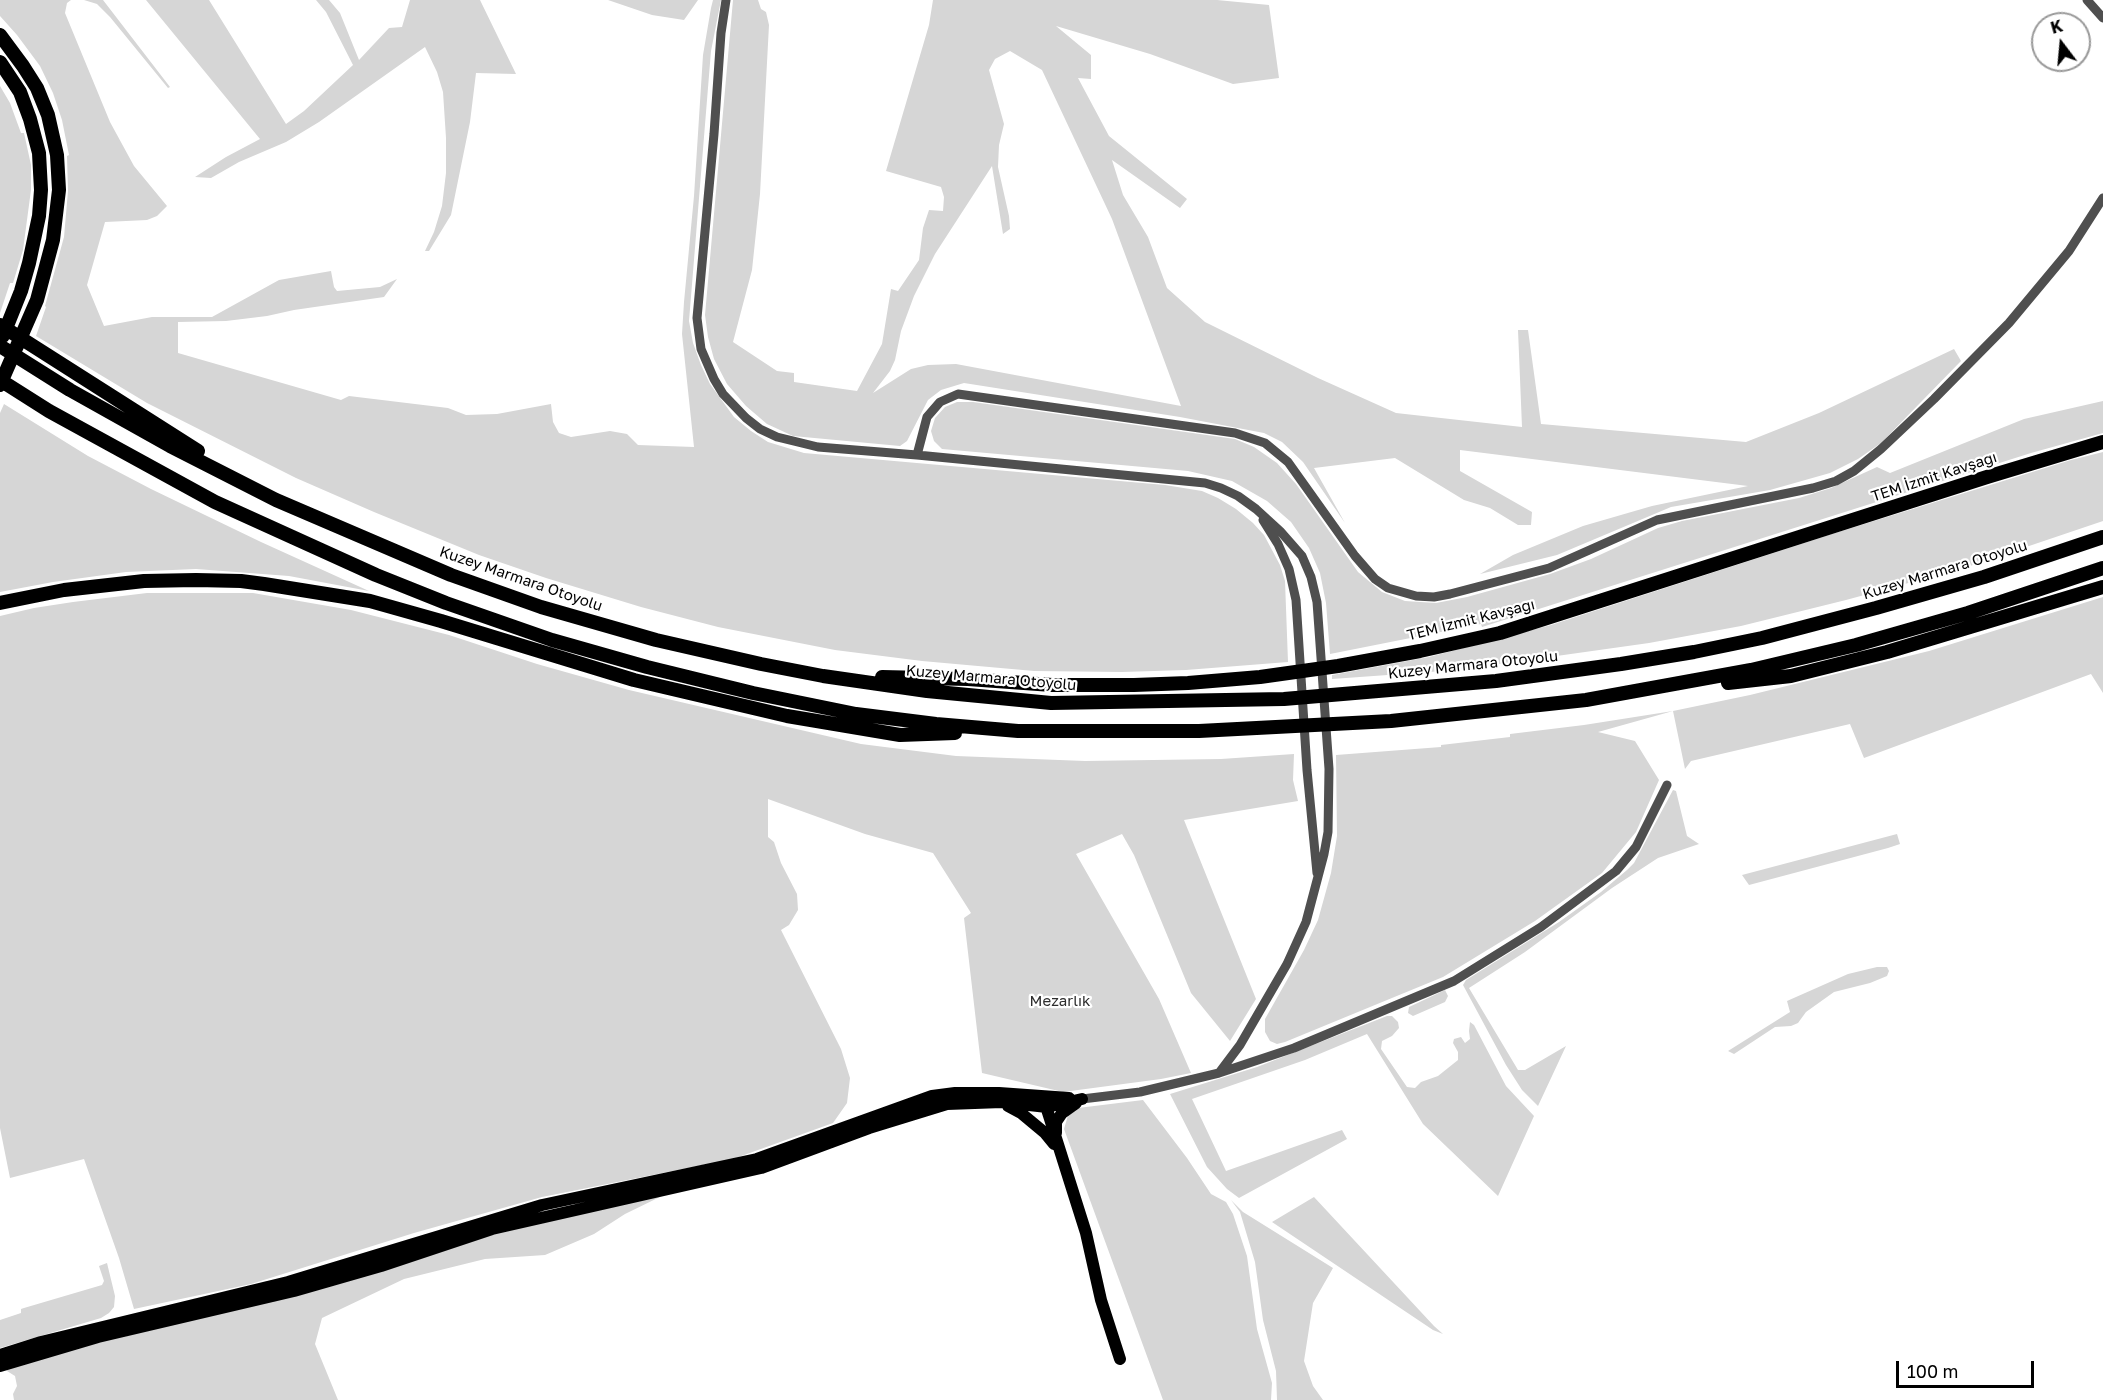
<!DOCTYPE html>
<meta charset="utf-8">
<style>
body{margin:0}
#map{position:relative;width:2103px;height:1400px;overflow:hidden;background:#fff;font-family:"Golos Text",sans-serif}
canvas{display:block}
.north{position:absolute;left:2031px;top:12px;width:60px;height:60px;box-sizing:border-box;background:#fff;border:2px solid #999;border-radius:50%;rotate:344deg;font-size:16px;font-weight:700;line-height:24px;text-align:center;color:#000}
.north::after{content:'';display:block;margin:auto;width:21px;height:27px;background:#000;clip-path:polygon(50% 0,100% 100%,50% 72%,0 100%)}
.scale{position:absolute;left:1896px;top:1361px;width:138px;height:27px;box-sizing:border-box;border:3px solid #000;border-top:0;padding-left:8px;font-size:18px;line-height:21px;white-space:nowrap;color:#000;-webkit-text-stroke:4px #fff;paint-order:stroke}
</style>
<div id="map">
<canvas width="2103" height="1400"></canvas>
<div class="north">K</div>
<div class="scale">100 m</div>
</div>
<script>
const context = document.querySelector('canvas').getContext('2d');
context.lineJoin = 'round';
function fill(path, color) { context.fillStyle = color; context.fill(path, 'evenodd'); }
const shape = rows => new Path2D(rows.map(r => 'M' + r).join(''));
function trace(path, color, width, dash) { context.strokeStyle = color; context.lineWidth = width; context.lineCap = dash ? 'butt' : 'round'; context.setLineDash(dash || []); context.stroke(path); }
function drawText(font, color, halo, rows, align = 'center') {
  context.font = font + ' "Golos Text",sans-serif'; context.lineWidth = 4.5; context.setLineDash([]); context.textBaseline = 'middle'; context.strokeStyle = halo; context.fillStyle = color; for (const [text, x, y, turn = 0] of rows) {
    context.save(); context.translate(x, y); context.rotate((+turn || 0) * Math.PI / 180); context.textAlign = isNaN(turn) ? turn : align; if (halo) context.strokeText(text, 0, 0); context.fillText(text, 0, 0); context.restore();
  }
}
fill(shape([
 [0,0,71,0,67,3,65,13,110,122,134,166,167,206,157,216,147,220,105,222,87,285,104,326,152,317,212,317,279,280,331,271,334,287,337,291,380,287,397,279,384,297,294,310,267,316,226,321,178,322,178,353,341,400,349,396,448,408,466,415,497,414,551,404,553,422,559,433,571,437,610,431,627,434,638,445,694,447,682,334,684,302,694,196,703,55,711,8,713,0,721,0,711,51,689,321,693,343,701,365,710,384,734,417,751,431,768,442,804,453,1165,485,1202,491,1218,498,1236,509,1253,523,1264,535,1280,565,1285,581,1288,662,1186,670,1122,672,1034,671,922,661,835,650,718,627,641,607,546,578,479,555,374,512,296,478,147,403,36,336,46,307,45,306,64,237,68,191,67,156,69,155,62,120,53,93,40,66,17,35,0,16],
 [84,0,103,0,170,87,168,88,110,17,97,4],
 [146,0,209,0,286,124,304,111,353,65,326,12,316,0,329,0,340,13,359,60,389,28,402,27,410,0,480,0,516,74,476,73,470,122,451,215,429,251,425,251,434,232,442,206,446,173,446,138,443,92,437,72,425,47,319,122,286,142,239,162,211,178,195,177,226,157,260,139],
 [608,0,698,0,684,20,652,15],
 [733,0,758,0,761,9,766,12,769,25,760,194,752,270,733,342,777,371,794,373,794,382,857,391,882,344,891,289,898,291,919,260,923,228,929,210,943,211,944,197,941,187,886,171,929,25,933,0,1217,0,1269,5,1279,78,1233,84,1150,54,1056,26,1091,55,1091,79,1078,78,1109,136,1187,199,1180,208,1112,160,1123,195,1148,237,1167,288,1205,322,1318,378,1396,413,1522,427,1518,330,1528,330,1541,424,1746,442,1819,413,1954,349,1961,361,1881,443,1858,459,1830,473,1770,490,1671,507,1557,555,1480,574,1513,555,1583,526,1652,506,1748,486,1460,450,1460,471,1532,512,1531,525,1518,525,1490,508,1464,500,1395,458,1314,468,1345,523,1303,462,1282,442,1264,433,1180,417,964,383,941,390,928,400,907,441,900,446,793,436,767,424,746,406,727,384,714,359,708,337,705,315],
 [1010,51,1042,70,1112,219,1181,406,956,364,928,365,911,369,873,393,890,371,895,360,901,331,914,296,935,254,992,166,1003,234,1010,229,1009,216,998,167,999,145,1004,124,989,70,995,59],
 [0,86,10,103,21,133,24,133,31,165,31,190,23,250,13,283,10,283,0,313],
 [2103,401,2103,433,2031,453,1482,627,1481,624,1330,654,1326,603,1320,573,1309,548,1291,522,1267,501,1232,481,1188,471,942,449,934,441,931,431,935,418,945,407,957,402,973,402,1235,439,1254,447,1277,463,1296,484,1358,572,1382,592,1405,601,1436,603,1467,597,1550,574,1591,559,1658,528,1682,521,1799,498,1831,488,1877,467,1890,473,2024,419],
 [4,404,88,456,151,489,261,542,369,591,289,576,196,569,126,572,53,582,0,592,0,413],
 [2103,452,2103,521,1967,567,1846,600,1741,626,1649,643,1457,670,1332,679,1332,675,1429,657,1551,625,1832,534,2071,460],
 [147,593,253,593,351,610,449,635,537,664,629,690,861,744,956,756,1085,761,1221,759,1294,754,1293,780,1298,801,1184,820,1256,999,1230,1041,1191,993,1134,855,1122,834,1076,854,1159,999,1191,1073,1161,1079,1063,1092,982,1073,964,918,971,913,933,853,865,834,768,799,768,837,774,842,781,863,797,894,798,910,789,925,781,930,841,1049,850,1078,847,1103,833,1123,733,1159,542,1197,414,1233,251,1284,134,1309,119,1258,84,1159,10,1178,0,1128,0,616,34,608,73,602],
 [2103,597,2103,693,2091,674,1864,758,1850,724,1691,761,1685,769,1673,711,1598,732,1635,741,1659,780,1636,832,1602,873,1535,921,1443,977,1285,1042,1277,1044,1270,1041,1265,1032,1265,1019,1304,950,1318,920,1331,873,1337,836,1336,755,1441,747,1441,745,1510,737,1510,734,1584,725,1673,711,1750,695,1929,651],
 [1673,790,1676,791,1687,836,1699,844,1658,858,1612,888,1525,952,1469,988,1518,1070,1525,1070,1566,1046,1538,1106,1522,1090,1506,1065,1463,985,1466,980,1559,922,1601,892,1627,870,1634,863],
 [1897,834,1900,844,1888,848,1749,885,1742,875],
 [1877,967,1887,967,1889,971,1887,976,1870,983,1834,992,1806,1012,1798,1023,1791,1026,1775,1027,1734,1054,1728,1051,1790,1012,1787,1001,1848,974],
 [1445,990,1448,996,1445,1002,1413,1016,1408,1013,1409,1007],
 [1387,1016,1392,1016,1398,1022,1399,1028,1392,1036,1382,1041,1381,1049,1407,1087,1415,1088,1421,1082,1438,1076,1458,1060,1458,1052,1453,1043,1454,1039,1461,1037,1465,1043,1470,1039,1469,1031,1470,1022,1474,1025,1506,1086,1534,1116,1498,1196,1423,1124,1367,1034,1305,1060,1192,1099,1226,1171,1342,1130,1347,1139,1239,1198,1227,1189,1207,1167,1170,1094,1257,1067],
 [1143,1100,1187,1158,1211,1194,1226,1202,1233,1214,1247,1256,1257,1329,1272,1383,1271,1400,1163,1400,1064,1129,1069,1112,1078,1108],
 [666,1194,625,1214,594,1234,545,1255,485,1259,404,1279,322,1318,315,1344,338,1400,14,1400,13,1394,17,1386,15,1376,7,1371,4,1365,492,1229],
 [1314,1197,1434,1326,1443,1334,1433,1330,1272,1222],
 [1231,1200,1243,1212,1333,1268,1313,1303,1304,1361,1313,1386,1323,1400,1277,1400,1276,1371,1263,1320,1255,1262,1240,1212],
 [107,1263,115,1296,114,1307,109,1313,101,1318,0,1348,0,1320,21,1313,21,1309,24,1308,102,1285,104,1281,99,1266]
]), '#d6d6d6');
trace(shape([
 [726,0,721,33,714,134,697,318,701,349,714,379,723,394,746,418,760,429,777,437,818,447,917,455,1205,483,1221,488,1238,496,1256,509,1280,531,1302,556,1311,577,1317,602,1329,769,1328,832,1324,854,1306,922,1287,964,1240,1045,1219,1073],
 [2087,0,2103,18],
 [917,455,927,417,940,402,958,394,1235,433,1265,443,1288,462,1355,556,1375,579,1388,588,1416,596,1434,597,1450,594,1549,568,1657,520,1813,488,1836,481,1854,471,1881,449,1934,399,2009,323,2069,251,2103,198],
 [1263,520,1278,544,1289,569,1296,600,1307,770,1317,873],
 [1082,1099,1140,1092,1219,1073,1294,1048,1454,981,1541,927,1616,871,1636,847,1667,785]
]), '#4f4f4f', 9);
trace(shape([
 [1044,1100,1086,1233,1101,1300,1120,1359],
 [1008,1106,1021,1113,1045,1133,1054,1144],
 [1056,1133,1056,1122,1062,1113,1076,1103],
 [0,1355,41,1342,288,1282,542,1205,757,1159,932,1096,955,1093,999,1093,1069,1098],
 [0,1366,98,1337,294,1291,381,1266,492,1229,761,1168,869,1128,947,1104,1002,1102,1047,1107,1082,1099]
]), '#000', 12);
trace(shape([
 [0,35,23,66,37,88,48,115,57,155,59,190,53,240,37,300,0,385],
 [0,62,20,92,30,119,39,153,41,190,39,216,29,263,21,291,3,336],
 [0,325,198,451],
 [0,346,70,390,170,446,276,500,451,575,541,607,656,640,761,664,823,676,927,691,1051,703,1284,699,1496,681,1621,664,1694,652,1762,638,1876,608,1984,577,2103,537],
 [0,380,49,411,215,502,376,575,446,603,552,640,647,667,753,693,856,714,936,724,1018,731,1199,731,1391,721,1586,700,1751,670,1856,645,1968,613,2103,568],
 [0,603,64,590,144,581,196,580,241,581,264,584,370,601,441,621,634,680,787,716,900,735,955,733],
 [882,677,968,679,1052,685,1134,685,1188,683,1260,677,1338,666,1420,651,1500,633,1987,477,2103,442],
 [1728,683,1791,676,1887,652,2103,587]
]), '#000', 14);
drawText('15px', '#000', '#fff', [
 ["TEM İzmit Kavşağı",1934,477,-18],
 ["Kuzey Marmara Otoyolu",1945,570,-17],
 ["Kuzey Marmara Otoyolu",521,579,19],
 ["TEM İzmit Kavşağı",1471,620,-14],
 ["Kuzey Marmara Otoyolu",1473,665,-6],
 ["Kuzey Marmara Otoyolu",991,678,5]
]);
drawText('15px', '#2d2d2d', '#fff', [
 ["Mezarlık",1060,1001]
]);
</script>
